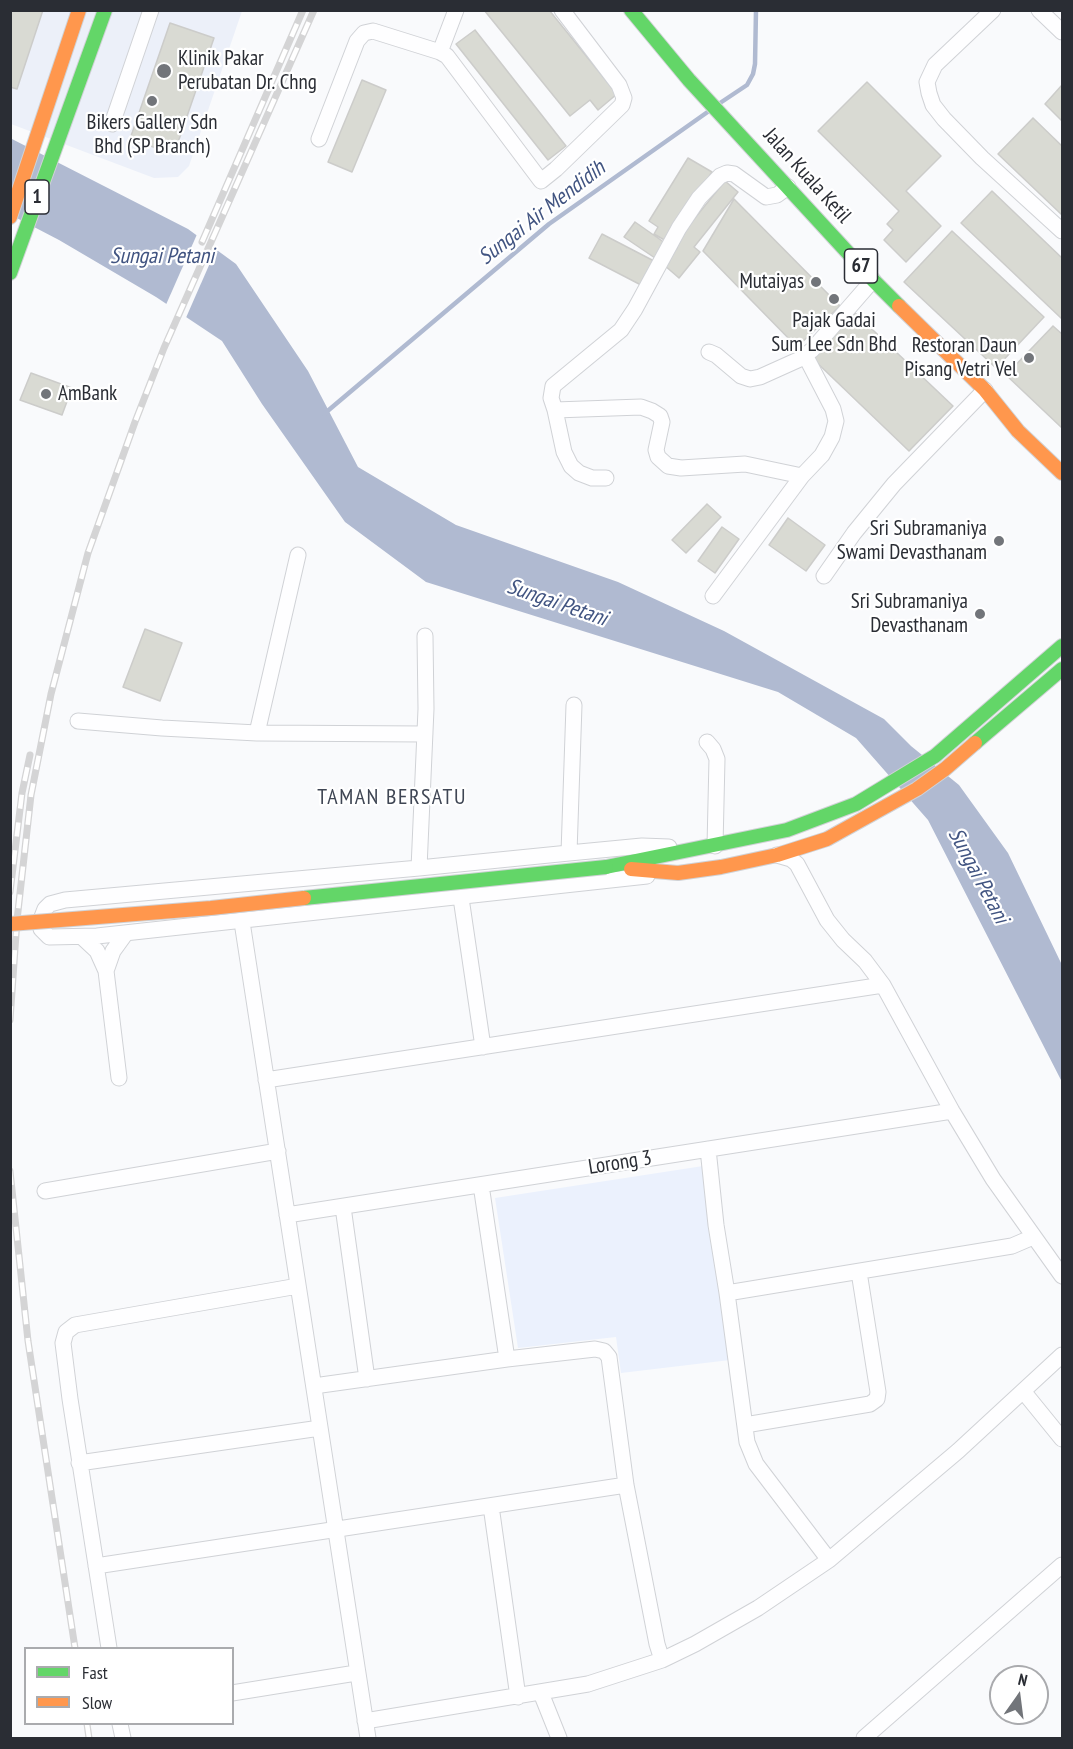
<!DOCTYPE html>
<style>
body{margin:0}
#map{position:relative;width:1073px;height:1749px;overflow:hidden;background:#f9fafc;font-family:"PT Sans Narrow",sans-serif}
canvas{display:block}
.frame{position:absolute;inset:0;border:12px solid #2a2d34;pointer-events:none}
.legend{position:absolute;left:24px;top:1647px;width:210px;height:78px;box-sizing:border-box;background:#fff;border:2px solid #aaabae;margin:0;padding:8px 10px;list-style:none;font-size:18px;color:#2a2d34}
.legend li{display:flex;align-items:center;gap:12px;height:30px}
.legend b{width:30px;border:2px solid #aaabae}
.north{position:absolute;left:989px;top:1665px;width:60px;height:60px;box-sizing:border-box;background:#fff;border:2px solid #aaabae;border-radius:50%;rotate:14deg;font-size:16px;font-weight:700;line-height:24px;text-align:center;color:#2a2d34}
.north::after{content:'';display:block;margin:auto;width:21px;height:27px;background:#72757a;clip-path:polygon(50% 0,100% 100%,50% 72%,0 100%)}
</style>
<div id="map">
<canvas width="1073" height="1749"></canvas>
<div class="frame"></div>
<ul class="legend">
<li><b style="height:8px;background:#63d668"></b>Fast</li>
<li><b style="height:8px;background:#ff974d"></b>Slow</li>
</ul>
<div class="north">N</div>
</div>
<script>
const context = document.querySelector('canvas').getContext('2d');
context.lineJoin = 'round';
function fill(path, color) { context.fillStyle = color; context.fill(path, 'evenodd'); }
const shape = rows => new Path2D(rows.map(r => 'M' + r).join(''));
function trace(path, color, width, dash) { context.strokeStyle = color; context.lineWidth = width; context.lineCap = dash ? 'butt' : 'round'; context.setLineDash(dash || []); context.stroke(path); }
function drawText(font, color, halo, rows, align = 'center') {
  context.font = font + ' "PT Sans Narrow",sans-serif'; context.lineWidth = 4.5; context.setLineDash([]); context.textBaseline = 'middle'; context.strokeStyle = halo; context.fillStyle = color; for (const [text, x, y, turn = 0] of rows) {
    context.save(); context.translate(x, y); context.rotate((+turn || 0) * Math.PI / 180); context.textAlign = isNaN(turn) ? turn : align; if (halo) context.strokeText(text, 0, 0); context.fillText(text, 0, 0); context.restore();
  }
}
fill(shape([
 [10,11,242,11,189,166,178,177,154,178,11,124]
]), '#ecf0f9');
fill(shape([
 [703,1166,730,1360,621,1373,616,1337,518,1348,495,1198]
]), '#ebf1fd');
fill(shape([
 [10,138,188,229,236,264,308,371,358,467,456,525,618,582,724,631,884,719,911,746,959,785,1008,853,1062,965,1062,1082,928,820,856,738,778,692,426,582,345,522,262,404,222,341,156,297,59,240,11,215]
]), '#b0bad1');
fill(shape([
 [198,232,217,247,185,320,165,307]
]), '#f9fafc');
trace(shape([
 [720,103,747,85,753,74,755,64,756,10],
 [324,414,549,224,709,111]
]), '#b0bad1', 4.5);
const building = shape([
 [10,10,43,10,17,89,10,87,10,10],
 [484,10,549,10,617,94,598,110,590,100,570,116,484,10],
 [170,23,214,38,174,154,130,139,170,23],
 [475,30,566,146,548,160,456,44,475,30],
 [362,80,386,90,352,172,328,162,362,80],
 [867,82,941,156,906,191,941,226,906,262,884,240,893,230,887,224,899,211,818,131,867,82],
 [1062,85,1062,121,1045,104,1062,85],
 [1033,118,1062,146,1062,215,998,154,1033,118],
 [688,158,712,172,668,242,654,234,658,227,649,221,688,158],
 [725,181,738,192,694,247,700,252,679,278,664,265,677,248,673,245,725,181],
 [992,191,1062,258,1062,319,961,223,992,191],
 [734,199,840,306,797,347,703,251,734,199],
 [635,222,665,243,655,258,624,237,635,222],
 [952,231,1044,317,996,368,904,282,952,231],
 [602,234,654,261,641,285,589,258,602,234],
 [855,313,953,406,909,451,812,358,855,313],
 [1053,326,1062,334,1062,428,1006,375,1053,326],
 [31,373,72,388,62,415,20,400,31,373],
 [707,504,721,517,686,553,672,540,707,504],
 [788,518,825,545,806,571,769,545,788,518],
 [722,527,739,539,715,573,698,561,722,527],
 [145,629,182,643,160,701,123,687,145,629]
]);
fill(building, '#d9dad3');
trace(building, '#ccccca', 1.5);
const street = shape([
 [993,10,935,65,927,82,929,93,933,105,944,119,982,158,1062,231],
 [1039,10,1062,32],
 [440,52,456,10],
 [112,124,151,10],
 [319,139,357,41,364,33,373,31,440,52,447,56,541,181,556,169,622,105,624,98,619,85,562,10],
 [709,352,716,355,741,376,750,379,760,377,800,359,812,350,873,280],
 [555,410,641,407,652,411,660,416,662,422,656,450,658,457,668,466,681,468,745,464,802,476],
 [606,478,592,478,579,473,571,466,564,452,555,410,551,398,553,386,621,330,635,309,679,228,699,198,720,176,727,173,734,174,766,197,777,195,788,187],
 [824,576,854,533,894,484,985,390],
 [713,596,802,476,822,455,832,437,836,421,833,409,805,355],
 [78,721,162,728,257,733,425,734],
 [257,733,298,555],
 [707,742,713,749,717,759,715,846],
 [569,853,574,705],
 [777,855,791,859,797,864,827,920,843,940,865,961,883,985,952,1111,993,1179,1062,1276],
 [419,868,426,709,425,636],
 [647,876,97,936,49,937,41,929,40,922,45,909,50,904,65,900,419,868,569,853,642,846,669,847],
 [461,898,483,1047],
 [242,922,368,1738],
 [82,937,97,951,106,971,119,1078],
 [106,971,113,951,126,933],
 [266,1080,883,985],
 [708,1149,716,1225,727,1293,747,1442,756,1464,829,1560],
 [481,1185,507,1359],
 [45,1191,278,1151],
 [343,1207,367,1379],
 [287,1215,952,1111],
 [727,1293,1012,1246,1033,1237],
 [314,1386,507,1359,595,1349,604,1351,609,1357,626,1485,657,1644,662,1660],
 [1023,1391,1062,1439],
 [745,1425,870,1404,877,1399,878,1392,859,1272],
 [79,1463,320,1428],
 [491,1506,518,1697],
 [96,1566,626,1485],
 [109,1648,70,1399,63,1343,66,1332,75,1325,298,1286],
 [232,1693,356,1673],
 [541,1693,559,1738],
 [365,1721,588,1684,662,1660,695,1644,758,1608,829,1560,958,1451,1062,1355],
 [120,1724,123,1738],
 [864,1738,1062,1565]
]);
const fast = shape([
 [631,10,689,80,873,280,899,306],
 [10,273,105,10],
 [975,743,1062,669],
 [606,867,787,830,856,804,935,756,1062,646]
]);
const slow = shape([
 [10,217,79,10],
 [899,306,985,390,1018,431,1062,473],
 [631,869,678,873,721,867,777,855,827,839,917,789,945,769,975,743]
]);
trace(street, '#d0d2d6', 17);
trace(fast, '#d0d2d6', 16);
trace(slow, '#d0d2d6', 16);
trace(street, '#fefeff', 15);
trace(fast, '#63d668', 14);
trace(slow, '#ff974d', 14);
const rail = shape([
 [202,242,303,10],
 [10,892,22,793,30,755],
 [10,1020,17,920,31,795,51,694,88,553,135,422,164,348,314,10],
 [10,1171,28,1341,75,1648],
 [87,1724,89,1738]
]);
trace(rail, '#d4d4d5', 7);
trace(rail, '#fff', 4.5, [14]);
const fastBridge = shape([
 [304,898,606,867]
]);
const slowBridge = shape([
 [10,924,211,908,304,898]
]);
trace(fastBridge, '#d0d2d6', 16, []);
trace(slowBridge, '#d0d2d6', 16, []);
trace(fastBridge, '#63d668', 14);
trace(slowBridge, '#ff974d', 14);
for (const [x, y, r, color] of [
 [164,71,8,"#72757a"],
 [152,101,6,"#72757a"],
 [816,282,6,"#72757a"],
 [834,299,6,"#72757a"],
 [1029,358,6,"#72757a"],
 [46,394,6,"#72757a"],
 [999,541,6,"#72757a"],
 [980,614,6,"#72757a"]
]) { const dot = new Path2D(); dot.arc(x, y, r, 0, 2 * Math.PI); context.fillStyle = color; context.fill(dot); trace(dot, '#fff', 2); }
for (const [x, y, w] of [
 [37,197,24],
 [861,266,33]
]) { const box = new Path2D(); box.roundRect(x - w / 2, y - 17, w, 34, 4.5); context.fillStyle = '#fff'; context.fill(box); trace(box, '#2a2d34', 1.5); }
drawText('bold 20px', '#2a2d34', null, [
 ["1",37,197],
 ["67",861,266]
]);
drawText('21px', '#2a2d34', '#fff', [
 ["Klinik Pakar",178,59,"left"],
 ["Perubatan Dr. Chng",178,83,"left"],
 ["Bikers Gallery Sdn",152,123,"center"],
 ["Bhd (SP Branch)",152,147,"center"],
 ["Mutaiyas",804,282],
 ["Pajak Gadai",834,321,"center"],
 ["Sum Lee Sdn Bhd",834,345,"center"],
 ["Restoran Daun",1017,346],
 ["Pisang Vetri Vel",1017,370],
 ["AmBank",58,394,"left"],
 ["Sri Subramaniya",987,529],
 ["Swami Devasthanam",987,553],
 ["Sri Subramaniya",968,602],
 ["Devasthanam",968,626]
], 'right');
drawText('21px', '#2a2d34', '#fff', [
 ["Jalan Kuala Ketil",807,176,48],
 ["Lorong 3",620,1163,-9]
]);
drawText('italic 22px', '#415481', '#fff', [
 ["Sungai Air Mendidih",542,213,-38],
 ["Sungai Petani",162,257],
 ["Sungai Petani",557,603,19],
 ["Sungai Petani",978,876,62]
]);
context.letterSpacing = '1.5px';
drawText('22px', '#3f4654', '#fff', [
 ["TAMAN BERSATU",392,798]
]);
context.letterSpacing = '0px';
</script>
